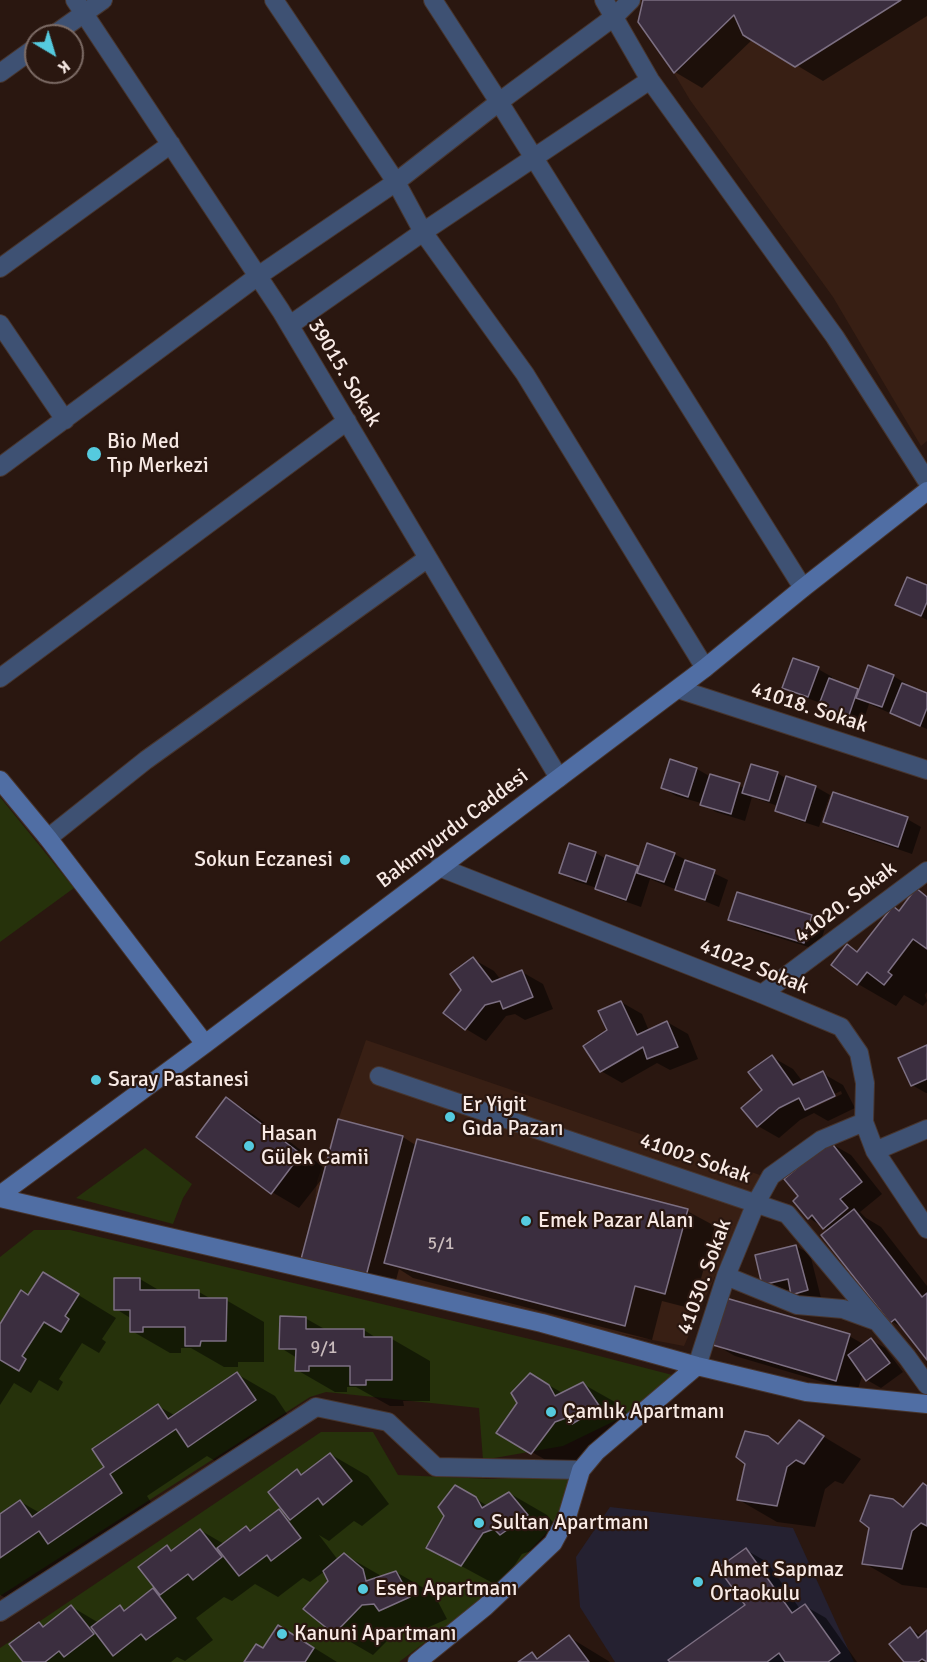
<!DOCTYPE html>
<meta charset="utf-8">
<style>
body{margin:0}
#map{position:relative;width:927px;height:1662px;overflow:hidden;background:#2a1710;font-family:Signika,sans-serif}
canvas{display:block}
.north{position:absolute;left:24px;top:24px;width:60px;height:60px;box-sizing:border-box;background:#2a1710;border:2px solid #7c6b65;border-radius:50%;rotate:142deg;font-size:16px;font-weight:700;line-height:24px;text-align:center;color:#f8eae5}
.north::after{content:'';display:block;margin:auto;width:21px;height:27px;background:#55cade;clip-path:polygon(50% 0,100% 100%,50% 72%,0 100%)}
</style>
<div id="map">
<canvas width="927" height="1662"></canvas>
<div class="north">K</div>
</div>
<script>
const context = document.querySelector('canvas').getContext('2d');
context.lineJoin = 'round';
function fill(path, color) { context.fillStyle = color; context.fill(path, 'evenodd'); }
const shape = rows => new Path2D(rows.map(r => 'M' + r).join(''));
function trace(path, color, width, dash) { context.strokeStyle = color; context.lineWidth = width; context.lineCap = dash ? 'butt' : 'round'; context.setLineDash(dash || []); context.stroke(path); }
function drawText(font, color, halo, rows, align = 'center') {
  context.font = font + ' Signika,sans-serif'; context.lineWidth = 4.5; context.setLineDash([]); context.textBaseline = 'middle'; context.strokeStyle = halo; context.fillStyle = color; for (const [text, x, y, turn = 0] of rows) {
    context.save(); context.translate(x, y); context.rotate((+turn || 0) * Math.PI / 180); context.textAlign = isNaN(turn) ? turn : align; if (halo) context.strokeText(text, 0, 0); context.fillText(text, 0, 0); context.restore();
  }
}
fill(shape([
 [901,0,927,0,927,441,921,446,833,297,690,100,674,73,734,15,744,35,795,67],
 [366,1040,760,1175,684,1346,542,1319,308,1261,317,1181]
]), '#381f14');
fill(shape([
 [610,1507,793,1528,854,1662,615,1662,580,1607,576,1557]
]), '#252131');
fill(shape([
 [0,797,74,888,0,942],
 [145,1148,192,1184,183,1198,173,1224,76,1198],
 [34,1230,70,1230,576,1350,680,1377,629,1414,563,1446,483,1460,479,1408,326,1392,310,1397,0,1596,0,1257],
 [321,1432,373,1432,398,1475,492,1479,572,1475,557,1522,485,1597,399,1662,0,1662,0,1648]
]), '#26320b');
fill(shape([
 [644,0,927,0,927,16,823,81,753,39,702,88,675,72],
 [927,587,927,620,897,605],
 [794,660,818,669,832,677,831,681,860,692,893,676,907,684,906,686,927,695,927,729,869,704,862,725,834,715,820,707,821,703,798,695,784,687],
 [671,761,697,769,711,777,745,788,777,773,787,779,816,787,830,795,819,827,791,818,777,810,778,806,752,797,745,821,716,812,701,803,676,796,663,788],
 [834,794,907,819,921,827,912,854,839,829,825,821],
 [596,853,606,859,640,869,674,854,728,880,719,907,650,879,641,907,610,896,597,888,575,881,561,873],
 [916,890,927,896,927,992,925,995,927,1001,923,1006,904,995,896,1006,858,984,847,946,859,953,900,912],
 [738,894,812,917,826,925,818,950,744,927,730,919],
 [473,959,494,971,501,980,522,972,543,984,553,1009,525,1020,515,1014,506,1016,486,1041,466,1029,463,990],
 [621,1002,642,1014,649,1031,667,1022,688,1034,698,1059,670,1070,657,1063,622,1083,601,1071,609,1031],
 [927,1047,927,1093,926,1093,912,1085],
 [772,1057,793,1069,803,1082,822,1073,843,1085,855,1108,828,1121,814,1113,800,1120,779,1138,758,1126,764,1090],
 [841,1091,842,1094,813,1108,811,1105],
 [227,1099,254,1115,326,1169,403,1137,417,1146,687,1211,715,1226,693,1309,662,1301,652,1340,413,1278,399,1269,392,1295,329,1278,325,1175,299,1208,272,1192,198,1137],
 [830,1143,851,1155,882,1194,860,1212,866,1218,881,1227,927,1286,927,1358,905,1329,891,1321,829,1231,809,1218,800,1197],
 [796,1246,810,1254,821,1298,807,1302,793,1294,792,1289,777,1292,763,1284],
 [44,1274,116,1318,102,1339,106,1342,99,1353,82,1343,59,1379,63,1382,58,1391,39,1380,31,1393,14,1383,0,1405,0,1326,29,1296],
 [140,1279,162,1292,199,1292,213,1300,226,1300,264,1322,264,1362,238,1362,238,1367,224,1367,191,1348,181,1348,181,1353,170,1353,132,1331,132,1319,116,1309],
 [305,1318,328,1331,364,1330,378,1339,392,1339,430,1361,430,1401,403,1401,404,1406,390,1406,356,1387,347,1387,347,1392,335,1392,297,1370,297,1358,281,1348],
 [849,1336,865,1345,871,1340,885,1348,903,1372,881,1388,867,1380,863,1373,857,1392,735,1356,714,1344],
 [237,1374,275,1396,293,1423,227,1468,207,1456,147,1496,159,1515,8,1599,0,1595,0,1516,21,1502,40,1513,106,1468,158,1406,176,1416],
 [530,1374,564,1394,583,1384,622,1406,638,1429,570,1474,499,1433,519,1403],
 [799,1422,861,1459,843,1484,835,1481,825,1489,815,1527,777,1522,739,1500,768,1437,780,1444],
 [330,1454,368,1476,389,1504,362,1526,354,1521,329,1541,319,1535,338,1560,345,1555,383,1577,396,1572,434,1594,447,1619,418,1632,408,1626,401,1627,373,1655,335,1633,329,1582,325,1571,310,1582,303,1578,278,1597,255,1584,232,1601,224,1597,196,1618,213,1640,185,1661,177,1657,171,1662,25,1662,39,1624,45,1627,72,1607,99,1623,120,1607,127,1611,156,1588,167,1547,174,1551,200,1530,224,1544,246,1527,253,1531,279,1511,289,1517,297,1471,304,1475],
 [455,1487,488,1506,509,1493,547,1515,565,1537,539,1555,531,1551,522,1554,500,1587,428,1548,446,1516],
 [927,1487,927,1588,902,1585,864,1563,893,1500,905,1507],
 [746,1550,767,1562,800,1609,805,1606,826,1618,857,1662,671,1662,747,1605],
 [278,1627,316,1649,337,1662,246,1662,263,1650],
 [910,1629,922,1636,927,1632,927,1662,906,1662],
 [569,1637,610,1662,521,1662,532,1654,540,1658]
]), '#0007');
const building = shape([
 [643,0,901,0,795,67,743,35,734,15,674,73,638,22,643,0],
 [907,577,927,585,927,602,921,616,895,605,907,577],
 [793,658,819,667,808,697,782,688,793,658],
 [868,665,894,675,882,707,856,698,868,665],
 [829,678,858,689,848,718,818,707,829,678],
 [902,683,927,693,927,708,920,726,890,713,902,683],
 [670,759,697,768,688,797,661,788,670,759],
 [751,764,778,772,769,801,742,793,751,764],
 [710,774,740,783,731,814,700,805,710,774],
 [786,776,816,786,805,821,775,811,786,776],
 [833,792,908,817,898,847,823,822,833,792],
 [569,843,596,852,586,882,559,873,569,843],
 [647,843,675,853,664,882,637,873,647,843],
 [606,855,638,866,626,900,595,889,606,855],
 [685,860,715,870,705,900,675,890,685,860],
 [916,888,927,897,927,949,913,939,888,972,892,975,884,985,867,972,857,985,831,965,847,944,857,952,893,906,899,911,916,888],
 [737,892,812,915,804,943,728,920,737,892],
 [473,957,492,982,522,970,533,997,503,1009,500,1001,485,1005,465,1030,443,1013,461,990,450,974,473,957],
 [621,1001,637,1035,667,1021,678,1047,647,1059,643,1047,600,1072,583,1046,607,1030,598,1011,621,1001],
 [927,1045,927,1079,911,1086,898,1058,927,1045],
 [772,1055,793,1085,823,1071,835,1096,805,1110,799,1098,779,1108,757,1127,741,1108,762,1090,748,1072,772,1055],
 [226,1097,301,1154,271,1194,196,1137,226,1097],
 [338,1119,403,1136,365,1280,300,1263,338,1119],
 [417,1139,688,1209,665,1294,635,1286,625,1326,384,1263,417,1139],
 [830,1141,862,1182,840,1199,848,1208,823,1229,812,1215,808,1219,793,1201,798,1196,784,1179,830,1141],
 [854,1209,922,1297,927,1293,927,1360,895,1319,890,1323,821,1235,854,1209],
 [796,1245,808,1290,791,1295,788,1279,762,1285,755,1255,796,1245],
 [43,1272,79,1294,65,1316,69,1319,61,1332,44,1322,22,1356,26,1359,19,1371,0,1360,0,1324,21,1290,28,1295,43,1272],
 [114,1278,140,1278,140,1290,199,1290,199,1298,227,1298,226,1341,201,1341,200,1346,185,1346,185,1327,143,1327,143,1332,130,1332,130,1310,114,1310,114,1278],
 [726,1298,850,1334,836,1381,713,1345,726,1298],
 [280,1316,306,1317,306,1329,364,1329,364,1337,392,1337,392,1380,366,1380,366,1385,350,1385,350,1366,309,1366,309,1371,295,1371,296,1349,279,1349,280,1316],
 [871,1338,890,1363,866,1381,848,1355,871,1338],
 [237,1372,256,1400,188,1447,176,1429,110,1474,122,1493,48,1544,39,1531,0,1558,0,1514,20,1500,32,1517,104,1467,92,1449,158,1404,168,1419,237,1372],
 [530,1373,549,1385,555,1396,583,1382,600,1407,572,1424,566,1418,555,1422,531,1454,496,1433,517,1403,511,1393,530,1373],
 [799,1420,824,1436,804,1464,796,1460,787,1467,777,1506,737,1500,745,1464,736,1457,745,1431,768,1436,778,1444,799,1420],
 [330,1453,352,1481,323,1505,318,1498,290,1520,268,1492,297,1469,301,1475,330,1453],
 [923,1483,927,1486,927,1526,921,1523,912,1531,902,1569,862,1564,869,1528,860,1521,870,1495,893,1499,903,1507,923,1483],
 [455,1485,476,1497,482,1508,509,1492,528,1515,500,1535,494,1529,483,1533,461,1566,426,1548,444,1516,438,1507,455,1485],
 [279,1509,301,1538,271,1561,267,1555,239,1576,217,1548,246,1526,250,1531,279,1509],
 [200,1529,222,1557,193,1580,188,1574,160,1595,138,1567,167,1545,171,1551,200,1529],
 [746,1548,792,1613,805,1604,840,1653,828,1662,785,1662,779,1653,767,1662,670,1662,668,1660,745,1605,718,1568,746,1548],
 [344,1553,363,1569,366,1581,396,1571,410,1597,379,1611,374,1604,362,1605,334,1634,303,1609,328,1581,323,1571,344,1553],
 [153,1588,176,1618,146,1640,141,1634,113,1656,91,1627,120,1605,124,1611,153,1588],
 [71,1605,94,1634,64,1657,59,1651,45,1662,23,1662,9,1644,39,1622,43,1627,71,1605],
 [278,1625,314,1648,305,1662,244,1662,256,1644,263,1648,278,1625],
 [910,1627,918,1638,927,1630,927,1662,922,1659,918,1662,904,1662,889,1644,910,1627],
 [569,1635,589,1662,518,1662,532,1652,537,1659,569,1635]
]);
fill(building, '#3b2e3f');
trace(building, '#7c6f82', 1.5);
const street = shape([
 [75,0,281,311,559,778],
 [274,0,396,182,423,232,525,374,705,668],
 [433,0,499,102,803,588],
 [604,0,650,80,835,337,927,481],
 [52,36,103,0],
 [0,73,36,47],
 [0,268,171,144],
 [0,324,65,420],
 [290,325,423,232,650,80],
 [0,467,258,276,396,182,499,102,614,17,631,0],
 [0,678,347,421],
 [678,689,927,770],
 [48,838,146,760,428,558],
 [439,867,762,994,841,1027,859,1053,865,1083,864,1122,875,1151,927,1229],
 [762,994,927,871],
 [379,1076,787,1214,907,1357,927,1385],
 [875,1151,927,1129],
 [726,1276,797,1305,843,1309,876,1321],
 [697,1366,726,1276,756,1203,771,1176,821,1140,864,1122],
 [0,1612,316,1407,388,1422,436,1467,581,1470]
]);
const secondary = shape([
 [0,780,48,838,205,1044],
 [0,1195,205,1044,705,668,803,588,927,491],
 [0,1198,542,1323,697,1366,806,1392,927,1404],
 [417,1662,485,1607,553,1543,567,1517,581,1470,596,1452,697,1366]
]);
trace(street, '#47352e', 20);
trace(secondary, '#47352e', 20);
trace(street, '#3e5173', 18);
trace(secondary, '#506ea4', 18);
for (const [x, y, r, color] of [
 [94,454,8,"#55cade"],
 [345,860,6,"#55cade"],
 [96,1080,6,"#55cade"],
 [450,1117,6,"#55cade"],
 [249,1146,6,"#55cade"],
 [526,1221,6,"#55cade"],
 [551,1412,6,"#55cade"],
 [479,1523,6,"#55cade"],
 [698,1582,6,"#55cade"],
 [363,1589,6,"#55cade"],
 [282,1634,6,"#55cade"]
]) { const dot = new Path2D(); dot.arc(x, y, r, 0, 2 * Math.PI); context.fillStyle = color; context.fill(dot); trace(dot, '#2a1710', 2); }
drawText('18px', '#c9bbbc', null, [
 ["5/1",441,1244],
 ["9/1",324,1348]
]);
drawText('21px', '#f8eae5', '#2a1710', [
 ["39015. Sokak",344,373,59],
 ["41018. Sokak",809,708,18],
 ["Bakımyurdu Caddesi",453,829,-37],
 ["41020. Sokak",846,903,-37],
 ["41022 Sokak",754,967,22],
 ["41002 Sokak",695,1159,19],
 ["41030. Sokak",705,1277,-70]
]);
drawText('21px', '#f8eae5', '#2a1710', [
 ["Bio Med",107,442],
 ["Tıp Merkezi",107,466],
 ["Sokun Eczanesi",333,860,"right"],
 ["Saray Pastanesi",108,1080],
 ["Er Yigit",462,1105],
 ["Gıda Pazarı",462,1129],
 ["Hasan",261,1134],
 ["Gülek Camii",261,1158],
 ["Emek Pazar Alanı",538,1221],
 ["Çamlık Apartmanı",563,1412],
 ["Sultan Apartmanı",491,1523],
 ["Ahmet Sapmaz",710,1570],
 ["Ortaokulu",710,1594],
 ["Esen Apartmanı",375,1589],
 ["Kanuni Apartmanı",294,1634]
], 'left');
</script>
